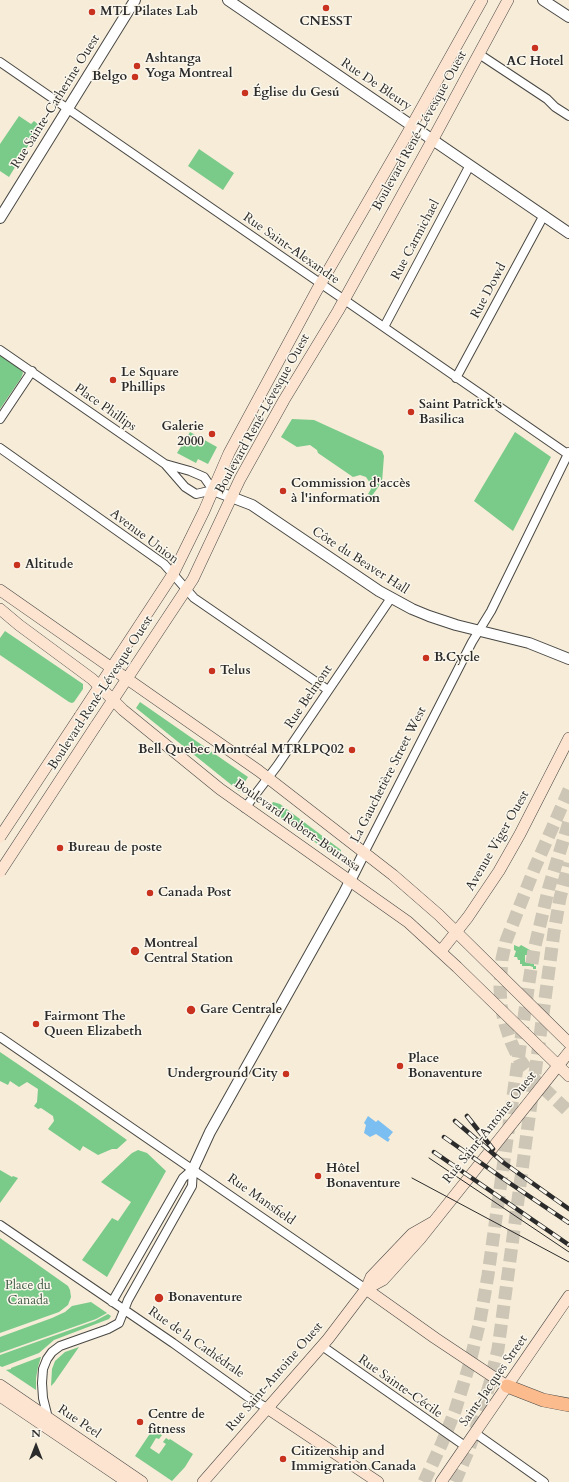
<!DOCTYPE html>
<meta charset="utf-8">
<style>
body{margin:0}
#map{position:relative;width:569px;height:1482px;overflow:hidden;background:#f6ecd7;font-family:Cardo,serif}
canvas{display:block}
.north{position:absolute;left:16px;top:1426px;width:40px;height:40px;-webkit-text-stroke:3px #fbf7ec;paint-order:stroke;rotate:0deg;font-size:11px;font-weight:700;line-height:16px;text-align:center;color:#2b2b2b}
.north::after{content:'';display:block;margin:auto;width:14px;height:18px;background:#2b2b2b;clip-path:polygon(50% 0,100% 100%,50% 72%,0 100%)}
</style>
<div id="map">
<canvas width="569" height="1482"></canvas>
<div class="north">N</div>
</div>
<script>
const context = document.querySelector('canvas').getContext('2d');
context.lineJoin = 'round';
function fill(path, color) { context.fillStyle = color; context.fill(path, 'evenodd'); }
const shape = rows => new Path2D(rows.map(r => 'M' + r).join(''));
function trace(path, color, width, dash) { context.strokeStyle = color; context.lineWidth = width; context.lineCap = dash ? 'butt' : 'round'; context.setLineDash(dash || []); context.stroke(path); }
function drawText(font, color, halo, rows, align = 'center') {
  context.font = font + ' Cardo,serif'; context.lineWidth = 3; context.setLineDash([]); context.textBaseline = 'middle'; context.strokeStyle = halo; context.fillStyle = color; for (const [text, x, y, turn = 0] of rows) {
    context.save(); context.translate(x, y); context.rotate((+turn || 0) * Math.PI / 180); context.textAlign = isNaN(turn) ? turn : align; if (halo) context.strokeText(text, 0, 0); context.fillText(text, 0, 0); context.restore();
  }
}
fill(shape([
 [19,116,31,124,34,121,40,126,9,177,0,171,0,144],
 [199,149,234,173,223,190,188,166],
 [0,354,20,368,23,373,21,378,0,409],
 [292,419,314,420,382,451,384,456,382,482,371,497,368,494,371,489,370,483,366,477,360,475,353,477,318,453,317,450,310,445,297,447,281,437],
 [190,432,217,447,208,464,198,459,196,463,177,453],
 [515,432,551,457,513,531,474,501],
 [5,631,83,684,83,689,74,702,72,703,69,702,0,655,0,638],
 [140,702,248,777,239,791,136,708],
 [273,802,280,804,341,850,340,855,336,857,272,812,269,808],
 [514,945,519,947,521,945,537,954,536,956,525,955,525,962,534,964,534,966,536,966,536,969,533,969,533,967,530,966,522,966,522,964,520,964,520,960,518,960,517,957,514,957,516,951,514,950],
 [0,1052,78,1105,127,1140,117,1149,112,1149,98,1155,83,1146,80,1151,48,1129,54,1121,53,1116,41,1108,38,1109,34,1106,37,1102,38,1089,27,1082,19,1087,10,1081,8,1085,0,1081],
 [138,1150,147,1153,166,1171,107,1277,82,1260,112,1218,118,1221,131,1202,101,1182,132,1153],
 [0,1170,12,1177,13,1176,18,1178,0,1203],
 [0,1238,68,1286,70,1290,71,1297,68,1305,59,1312,0,1333],
 [91,1302,107,1313,96,1319,0,1353,0,1337,52,1318,65,1312,72,1306],
 [108,1314,111,1316,109,1319,54,1340,39,1353,2,1367,0,1366,0,1355,95,1321],
 [79,1347,54,1383,51,1386,52,1369,55,1361,65,1352],
 [40,1357,41,1357,38,1367,36,1378,36,1390,6,1370,11,1369,11,1368],
 [153,1429,162,1435,159,1439,156,1438,150,1448,159,1454,166,1444,163,1442,166,1438,169,1440,170,1439,193,1454,185,1467,172,1481,135,1456]
]), '#7aca8a');
fill(shape([
 [368,1116,376,1122,378,1120,393,1132,388,1138,390,1139,388,1142,376,1134,370,1137,364,1133,366,1125,364,1123]
]), '#7bbef1');
trace(shape([
 [569,790,535,867,506,941,502,959,500,987,501,1006,505,1024,511,1042,519,1059,536,1081,569,1112],
 [424,1482,442,1443,455,1411,469,1366,480,1321,488,1275,529,982,534,950,549,887,569,822],
 [455,1482,469,1449,480,1416,490,1383,498,1349,554,932,560,898,569,863]
]), '#cdc5b5', 13, [13, 6]);
const minor = shape([
 [479,54,547,99,555,107,569,116],
 [0,62,569,455],
 [384,327,470,165],
 [0,350,165,464,185,487,196,494,213,490,204,477,190,471,165,464],
 [456,378,544,215],
 [0,419,32,371],
 [0,448,164,564,194,598,328,690],
 [245,808,277,766,391,598],
 [364,853,472,642,491,611,569,452],
 [0,1037,366,1289],
 [0,1225,173,1343,248,1397,267,1408],
 [112,1302,183,1178,193,1169],
 [322,1346,465,1446],
 [48,1418,43,1398,42,1383,43,1369,47,1359,52,1352,60,1346,108,1329,119,1323,128,1300,192,1186,193,1169],
 [475,1433,544,1482]
]);
const tertiary = shape([
 [228,0,569,233],
 [543,0,569,17],
 [0,218,135,0],
 [213,490,252,505,379,591,412,609,429,616,456,625,529,643,569,659],
 [193,1169,210,1132,344,893,364,853]
]);
const secondary = shape([
 [0,590,259,771,393,875,439,915,569,1043],
 [0,609,19,625,92,679,123,710,220,789,408,922,457,967,569,1076],
 [80,716,173,574,204,511,229,453,317,290,406,136,482,0],
 [95,727,193,579,240,479,284,400,338,311,433,139,508,0],
 [441,951,468,917,499,871,520,834,569,738],
 [366,1289,383,1280,420,1239,569,1052],
 [366,1289,435,1338,507,1386],
 [0,1385,142,1482],
 [0,1396,127,1482],
 [267,1408,378,1482],
 [203,1482,328,1339,366,1289,371,1277,412,1234,433,1222],
 [441,1482,569,1296]
]);
const trunk = shape([
 [507,1386,543,1400,569,1405]
]);
trace(minor, '#494845', 10);
trace(tertiary, '#494845', 12);
trace(secondary, '#494845', 12);
trace(trunk, '#494845', 14);
trace(minor, '#fff', 8);
trace(tertiary, '#fff', 10);
trace(secondary, '#fde4d1', 11);
trace(trunk, '#fbbb8d', 13);
trace(shape([
 [429,1158,569,1252],
 [412,1178,569,1262]
]), '#2b2b2b', 1);
const rail = shape([
 [467,1116,493,1149],
 [455,1121,504,1163,569,1209],
 [444,1137,508,1182,569,1223],
 [434,1152,569,1245]
]);
trace(rail, '#2b2b2b', 4.5);
trace(rail, '#fbf7ec', 3, [9]);
const secondaryBridge = shape([
 [0,837,80,716],
 [0,872,95,727]
]);
trace(secondaryBridge, '#494845', 12, []);
trace(secondaryBridge, '#fde4d1', 11);
for (const [x, y, r, color] of [
 [326,8,4,"#c8321e"],
 [92,12,4,"#c8321e"],
 [535,48,4,"#c8321e"],
 [137,66,4,"#c8321e"],
 [135,77,4,"#c8321e"],
 [245,93,4,"#c8321e"],
 [113,380,4,"#c8321e"],
 [411,412,4,"#c8321e"],
 [212,434,4,"#c8321e"],
 [283,491,4,"#c8321e"],
 [17,565,4,"#c8321e"],
 [426,658,4,"#c8321e"],
 [212,671,4,"#c8321e"],
 [352,750,4,"#c8321e"],
 [60,848,4,"#c8321e"],
 [150,893,4,"#c8321e"],
 [135,951,5,"#c8321e"],
 [191,1010,5,"#c8321e"],
 [36,1024,4,"#c8321e"],
 [400,1066,4,"#c8321e"],
 [286,1074,4,"#c8321e"],
 [318,1176,4,"#c8321e"],
 [159,1298,5,"#c8321e"],
 [140,1422,4,"#c8321e"],
 [283,1459,4,"#c8321e"]
]) { const dot = new Path2D(); dot.arc(x, y, r, 0, 2 * Math.PI); context.fillStyle = color; context.fill(dot); trace(dot, '#fbf7ec', 1.5); }
drawText('bold 13px', '#2b2b2b', '#fbf7ec', [
 ["MTL Pilates Lab",100,12],
 ["CNESST",326,22,"center"],
 ["Ashtanga",145,59],
 ["Yoga Montreal",145,74],
 ["AC Hotel",535,62,"center"],
 ["Belgo",127,77,"right"],
 ["Église du Gesú",253,93],
 ["Le Square",121,373],
 ["Phillips",121,388],
 ["Saint Patrick's",419,405],
 ["Basilica",419,420],
 ["Galerie",204,427,"right"],
 ["2000",204,442,"right"],
 ["Commission d'accès",291,484],
 ["à l'information",291,499],
 ["Altitude",25,565],
 ["B.Cycle",434,658],
 ["Telus",220,671],
 ["Bell Quebec Montréal MTRLPQ02",344,750,"right"],
 ["Bureau de poste",68,848],
 ["Canada Post",158,893],
 ["Montreal",144,944],
 ["Central Station",144,959],
 ["Gare Centrale",200,1010],
 ["Fairmont The",44,1017],
 ["Queen Elizabeth",44,1032],
 ["Place",408,1059],
 ["Bonaventure",408,1074],
 ["Underground City",278,1074,"right"],
 ["Hôtel",326,1169],
 ["Bonaventure",326,1184],
 ["Bonaventure",168,1298],
 ["Centre de",148,1415],
 ["fitness",148,1430],
 ["Citizenship and",291,1452],
 ["Immigration Canada",291,1467]
], 'left');
drawText('13px', '#2b2b2b', '#fbf7ec', [
 ["Rue De Bleury",376,85,34],
 ["Rue Sainte-Catherine Ouest",56,102,-58],
 ["Boulevard René-Lévesque Ouest",420,131,-61],
 ["Rue Carmichael",416,240,-62],
 ["Rue Saint-Alexandre",291,249,35],
 ["Rue Dowd",489,291,-62],
 ["Place Phillips",105,408,35],
 ["Boulevard René-Lévesque Ouest",263,414,-61],
 ["Avenue Union",144,537,37],
 ["Côte du Beaver Hall",360,561,33],
 ["Boulevard René-Lévesque Ouest",101,693,-57],
 ["Rue Belmont",309,697,-56],
 ["La Gauchetière Street West",389,775,-63],
 ["Boulevard Robert-Bourassa",297,826,35],
 ["Avenue Viger Ouest",498,841,-60],
 ["Rue Saint-Antoine Ouest",490,1128,-51],
 ["Rue Mansfield",261,1200,35],
 ["Rue de la Cathédrale",196,1343,35],
 ["Rue Saint-Antoine Ouest",275,1377,-49],
 ["Saint-Jacques Street",494,1381,-55],
 ["Rue Sainte-Cécile",400,1387,35],
 ["Rue Peel",79,1422,34]
]);
drawText('13px', '#435b48', '#fbf7ec', [
 ["Place du",28,1286],
 ["Canada",28,1301]
]);
</script>
